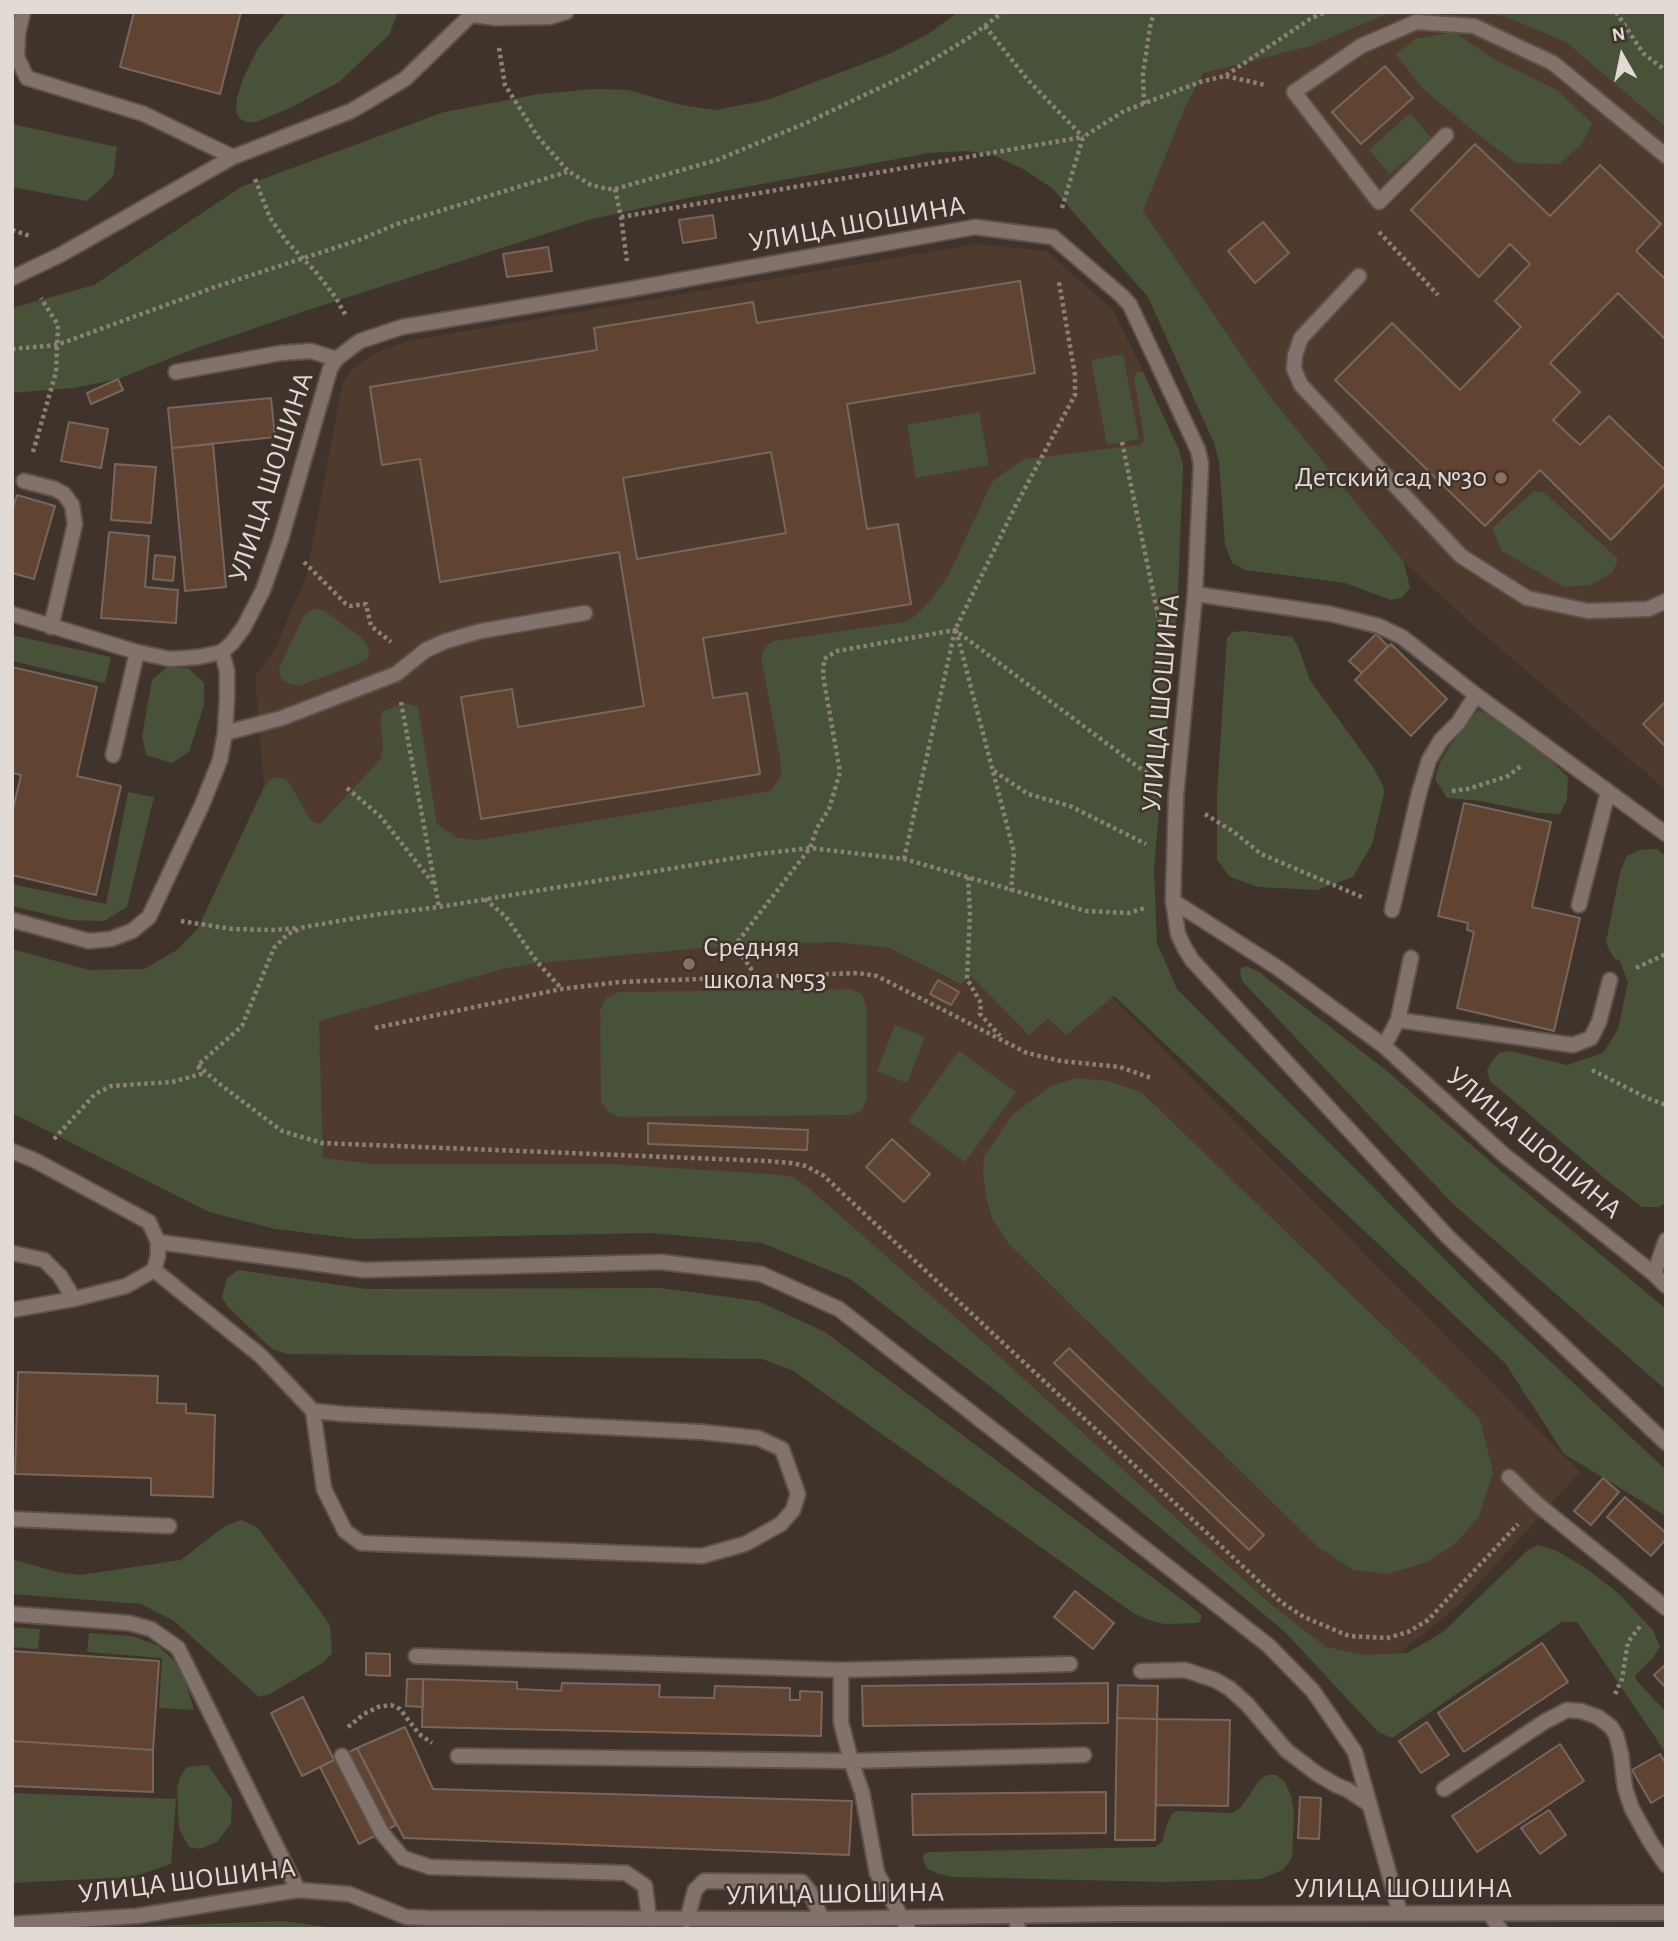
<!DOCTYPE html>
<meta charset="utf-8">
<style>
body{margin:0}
#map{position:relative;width:1678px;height:1941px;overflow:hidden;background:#40332b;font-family:"Alegreya Sans",sans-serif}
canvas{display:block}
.frame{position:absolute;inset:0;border:14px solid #e2dad5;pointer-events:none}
.north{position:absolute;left:1587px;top:21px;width:70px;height:70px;-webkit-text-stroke:5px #40332b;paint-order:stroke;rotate:351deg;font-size:19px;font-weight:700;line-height:28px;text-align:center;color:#e2dad5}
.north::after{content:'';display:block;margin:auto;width:24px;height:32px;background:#e2dad5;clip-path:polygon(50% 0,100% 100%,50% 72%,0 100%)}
</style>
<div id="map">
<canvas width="1678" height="1941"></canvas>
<div class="frame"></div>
<div class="north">N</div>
</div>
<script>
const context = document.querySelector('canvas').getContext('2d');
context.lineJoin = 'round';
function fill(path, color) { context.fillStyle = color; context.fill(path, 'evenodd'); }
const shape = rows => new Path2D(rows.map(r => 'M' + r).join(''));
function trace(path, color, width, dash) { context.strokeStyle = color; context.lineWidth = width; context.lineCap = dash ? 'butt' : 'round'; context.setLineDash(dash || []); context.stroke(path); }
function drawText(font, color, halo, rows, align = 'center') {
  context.font = font + ' "Alegreya Sans",sans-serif'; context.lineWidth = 5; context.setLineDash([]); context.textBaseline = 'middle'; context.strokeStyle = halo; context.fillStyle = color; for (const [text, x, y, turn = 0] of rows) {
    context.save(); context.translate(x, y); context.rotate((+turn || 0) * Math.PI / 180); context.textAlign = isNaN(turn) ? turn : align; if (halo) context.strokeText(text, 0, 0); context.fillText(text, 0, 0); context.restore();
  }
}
fill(shape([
 [1268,12,1666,12,1666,790,1480,631,1404,562,1268,394,1143,211,1185,108,1200,82,1220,51],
 [976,244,1046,251,1113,310,1152,390,1097,982,1580,1472,1458,1606,1356,1688,820,1210,265,1179,264,787,255,676,275,649,307,574,342,385,351,370,373,354,407,341]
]), '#4e3b2e');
fill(shape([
 [286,12,398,12,389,35,339,82,290,108,256,122,246,122,239,118,236,111,237,97,243,79,258,48],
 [958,12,1392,12,1310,46,1204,73,1185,108,1143,211,1268,394,1404,562,1410,588,1401,598,1391,600,1345,583,1245,570,1232,563,1225,544,1219,462,1214,443,1148,297,1052,188,1023,169,991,154,966,151,929,153,692,197,592,219,308,310,191,350,118,379,73,388,12,393,12,308,94,285,241,187,444,112,539,94,593,89,628,90,681,105,716,110,767,100,889,54,928,34],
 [1468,12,1666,12,1666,127,1566,42,1504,16],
 [1454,32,1494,59,1557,90,1592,123,1582,144,1559,164,1516,163,1476,133,1422,88,1396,54,1415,39],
 [1410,113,1431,138,1390,174,1369,150],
 [12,124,117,147,113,177,87,201,12,187],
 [1123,354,1139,439,1107,445,1091,360],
 [1143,372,1179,450,1183,465,1178,594,1154,869,1157,943,1177,989,1486,1301,1666,1470,1666,1516,1564,1454,1505,1363,1114,996,1066,1035,1048,1018,1029,1035,971,976,961,984,890,948,837,942,735,945,538,963,506,968,319,1021,323,1158,373,1164,610,1164,769,1174,794,1177,811,1190,979,1338,1268,1602,1326,1647,1364,1655,1407,1653,1443,1632,1528,1550,1538,1545,1555,1550,1584,1567,1618,1593,1653,1630,1660,1647,1652,1659,1635,1676,1637,1681,1666,1712,1666,1753,1577,1622,1562,1622,1392,1738,1378,1732,1285,1632,996,1391,850,1279,762,1243,651,1233,358,1239,275,1229,209,1212,12,1113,12,949,89,970,144,969,177,950,198,928,264,787,271,779,280,777,288,781,311,821,320,824,380,760,383,746,380,719,383,711,405,703,418,707,437,824,457,838,479,840,771,791,781,776,780,757,761,657,765,647,774,641,904,622,915,616,931,600,949,574,992,482,1009,469,1025,459,1139,445,1143,442,1144,439,1134,378,1136,373],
 [979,412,989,465,916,478,907,425],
 [1534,491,1545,493,1618,559,1613,572,1590,585,1564,587,1502,551,1492,528],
 [313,609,323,610,362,638,369,649,368,659,353,666,299,686,287,683,281,678,279,668,304,616],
 [1244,631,1292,637,1298,647,1310,680,1373,767,1383,786,1384,794,1372,844,1353,877,1317,890,1258,887,1230,877,1217,860,1217,794,1227,638,1232,632],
 [12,635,111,657,105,683,12,661],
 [166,668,188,668,204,683,204,705,189,752,172,763,146,755,142,736,152,680],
 [1478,710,1490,715,1542,752,1568,777,1567,799,1560,814,1540,813,1481,801,1447,798,1435,779,1439,764,1451,744],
 [128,792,154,797,127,907,104,921,71,920,12,906,12,884,106,904],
 [1657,849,1666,856,1666,1202,1659,1207,1642,1207,1603,1177,1490,1081,1487,1070,1492,1061,1499,1053,1510,1051,1567,1065,1603,1053,1618,1029,1628,982,1620,961,1615,959,1609,950,1606,942,1620,872,1627,856,1639,850],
 [1246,966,1259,972,1387,1071,1502,1172,1666,1309,1666,1390,1453,1204,1242,981,1240,972,1241,968],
 [852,989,862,995,867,1008,867,1099,862,1110,852,1115,619,1117,607,1111,601,1101,600,1010,606,998,619,992],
 [895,1025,925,1037,907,1083,877,1071],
 [959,1051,1016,1092,965,1162,908,1121],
 [1076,1078,1108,1081,1141,1092,1480,1419,1493,1473,1479,1516,1456,1543,1427,1562,1387,1574,1354,1570,1318,1547,1008,1243,992,1218,987,1200,983,1176,984,1157,1012,1115,1051,1086],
 [238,1270,366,1289,660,1288,758,1301,825,1332,1197,1611,1201,1615,1201,1620,1198,1623,1164,1624,1149,1620,1133,1613,792,1370,762,1359,287,1354,272,1349,228,1307,222,1297,227,1278],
 [241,1520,257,1527,321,1612,330,1626,332,1653,324,1662,270,1694,259,1697,174,1621,141,1604,12,1594,12,1559,57,1572,80,1575,181,1560,225,1526],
 [12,1627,40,1629,38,1649,12,1647],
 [89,1633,132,1636,159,1646,174,1661,184,1678,194,1710,159,1708,162,1658,87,1652],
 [208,1765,232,1800,231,1823,218,1841,200,1849,189,1847,179,1829,177,1788,180,1777,187,1767],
 [1267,1775,1276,1775,1284,1781,1291,1795,1294,1813,1292,1858,1283,1870,1261,1879,1164,1882,954,1877,939,1874,927,1869,923,1859,924,1854,928,1852,1155,1847,1162,1842,1167,1824,1172,1814,1177,1811,1232,1813,1241,1807,1260,1780],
 [12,1793,176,1799,171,1864,132,1877,12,1883],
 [283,1921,342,1929,90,1929,95,1928]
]), '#475238');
const building = shape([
 [134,12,241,12,220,94,120,67,134,12],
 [1385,66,1413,98,1361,144,1332,112,1385,66],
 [1475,144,1550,216,1600,165,1661,224,1636,251,1664,278,1666,276,1666,340,1618,293,1550,363,1580,392,1553,420,1580,445,1609,416,1666,471,1666,483,1611,540,1540,470,1485,526,1335,380,1392,323,1460,390,1521,327,1495,301,1530,264,1510,244,1479,277,1411,210,1475,144],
 [713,215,716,238,683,243,679,220,713,215],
 [1263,222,1289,253,1255,283,1228,251,1263,222],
 [548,247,552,271,507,277,503,254,548,247],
 [1020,281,1035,373,847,404,867,529,898,524,911,604,703,638,713,698,747,693,760,774,481,819,461,697,512,689,518,727,644,706,619,552,440,582,420,459,382,465,370,387,597,350,594,328,753,302,757,323,1020,281],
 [771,452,786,533,637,559,623,478,771,452],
 [118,379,123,390,91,404,87,393,118,379],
 [271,398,275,437,172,448,168,408,271,398],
 [69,422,108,429,101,468,61,461,69,422],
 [213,444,226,587,185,591,172,448,213,444],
 [115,464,156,467,151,523,111,520,115,464],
 [17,495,55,506,34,579,12,573,12,511,17,495],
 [109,532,149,536,145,587,178,590,176,623,101,618,109,532],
 [155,555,175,557,173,581,153,579,155,555],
 [1376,634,1388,646,1362,673,1349,661,1376,634],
 [1391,644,1447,699,1411,736,1355,680,1391,644],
 [12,667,97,687,77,776,121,786,96,895,12,875,12,813,21,775,12,773,12,667],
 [1665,702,1666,703,1666,747,1643,724,1665,702],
 [1464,803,1551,822,1532,907,1580,918,1554,1031,1457,1008,1474,932,1467,930,1468,923,1438,916,1464,803],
 [938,980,959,992,951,1005,930,994,938,980],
 [648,1123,808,1130,807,1150,648,1144,648,1123],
 [892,1139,930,1174,904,1202,866,1167,892,1139],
 [1069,1348,1264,1535,1249,1550,1054,1363,1069,1348],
 [18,1372,158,1376,157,1403,186,1404,186,1413,215,1415,213,1497,151,1495,151,1478,15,1474,18,1372],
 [1603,1478,1619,1492,1591,1525,1574,1511,1603,1478],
 [1625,1497,1666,1533,1666,1539,1651,1556,1607,1517,1625,1497],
 [1075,1591,1114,1623,1093,1649,1054,1617,1075,1591],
 [1542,1643,1568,1682,1464,1752,1438,1713,1542,1643],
 [12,1651,159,1661,153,1750,12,1741,12,1651],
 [366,1653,390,1654,390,1676,366,1675,366,1653],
 [1666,1664,1666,1688,1654,1675,1666,1664],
 [407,1679,423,1679,423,1707,406,1706,407,1679],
 [423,1679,517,1682,517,1689,561,1691,562,1683,660,1685,659,1697,714,1698,715,1686,790,1688,790,1700,800,1700,800,1691,822,1692,821,1736,422,1727,423,1679],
 [1108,1683,1108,1723,863,1726,862,1686,1108,1683],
 [1118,1685,1158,1686,1157,1719,1117,1718,1118,1685],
 [303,1697,334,1760,302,1776,271,1713,303,1697],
 [1117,1718,1157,1719,1155,1840,1115,1840,1117,1718],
 [1157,1719,1230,1720,1228,1806,1156,1805,1157,1719],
 [1427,1722,1449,1755,1421,1773,1399,1741,1427,1722],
 [405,1727,433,1789,852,1801,849,1855,404,1838,357,1748,405,1727],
 [12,1741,153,1750,153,1792,12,1786,12,1741],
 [1560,1744,1584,1781,1477,1852,1452,1816,1560,1744],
 [357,1748,396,1825,359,1844,320,1767,357,1748],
 [1660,1754,1666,1764,1666,1794,1651,1803,1632,1770,1660,1754],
 [1106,1792,1106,1833,913,1835,912,1794,1106,1792],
 [1300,1797,1321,1798,1319,1839,1298,1838,1300,1797],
 [1549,1810,1566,1835,1540,1854,1521,1828,1549,1810]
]);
fill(building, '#604431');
trace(building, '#76675d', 2);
const lane = shape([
 [23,12,18,33,17,57,27,78,144,114,233,157,351,111,405,79,471,15],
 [471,12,471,15,497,18,550,17,566,12],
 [1446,135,1379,202,1294,92,1361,46,1416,22,1474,26,1553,63,1666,156],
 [1359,276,1301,338,1295,355,1294,369,1301,385,1461,556,1527,598,1588,611,1648,609,1666,601],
 [12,278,60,255,233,157],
 [176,372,281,353,311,351,336,359],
 [24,481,55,489,64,494,72,505,75,524,51,627],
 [1195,594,1331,614,1379,626,1402,637,1476,695,1666,834],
 [225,733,282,718,396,674,426,650,446,641,481,631,585,613],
 [113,755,137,652],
 [1173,901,1178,934,1184,947,1192,960,1448,1237,1666,1443],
 [1579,905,1608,792],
 [1392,910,1419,793,1429,760,1441,740,1458,723,1476,695],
 [1398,1020,1573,1045,1591,1038,1599,1022,1610,980],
 [1384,1046,1398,1020,1411,958],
 [12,1151,36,1161,149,1222,158,1242,158,1256,154,1270,126,1286,74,1299,12,1310],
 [158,1242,364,1270,661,1262,761,1274,839,1309,1269,1646,1313,1691,1355,1752,1400,1913],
 [12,1253,44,1260,60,1276,74,1299],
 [154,1270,261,1356,313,1411,344,1414,701,1432,758,1438,782,1449,798,1494,793,1510,781,1524,745,1544,702,1556,361,1543,345,1531,324,1489,313,1411],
 [1654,1274,1666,1240],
 [1509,1477,1537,1504,1666,1608],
 [12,1519,169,1526],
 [12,1614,129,1623,151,1629,178,1648,298,1890],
 [416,1656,841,1670,1070,1664],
 [841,1670,841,1722,851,1761,862,1792,877,1873,908,1929],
 [1141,1671,1185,1670,1215,1680,1229,1688,1247,1704,1286,1750,1316,1773,1336,1785,1348,1790,1370,1805],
 [342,1756,382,1833,403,1858,430,1867,626,1873,645,1886,649,1919],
 [458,1756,851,1761,1084,1755],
 [1444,1789,1544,1722,1567,1710,1581,1711,1598,1717,1611,1727,1616,1735,1621,1754,1625,1788,1632,1809,1651,1843,1666,1865],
 [1490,1914,1500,1929],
 [1016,1916,1018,1929],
 [687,1920,695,1890,704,1881,802,1882,810,1892,822,1919]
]);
const street = shape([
 [12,614,137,652,170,659,199,657,222,652],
 [12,920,89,941,111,939,132,931,149,917,202,805,220,760,225,733,227,697,227,671,222,652,232,643,244,627,263,590,281,539,330,369,336,359,360,341,402,327,631,289,975,227,1053,237,1122,296,1130,305,1198,450,1201,464,1195,594,1176,796,1173,901,1278,968,1384,1046,1504,1155,1654,1274,1666,1286],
 [12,1924,137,1916,298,1890,349,1894,406,1917,428,1918,822,1919,1119,1914,1666,1913]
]);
trace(lane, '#5d514a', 18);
trace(street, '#5d514a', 18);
trace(shape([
 [1616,12,1643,53,1666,71],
 [985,26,1027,79,1083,137],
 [499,48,505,85,538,137,568,171,591,185,608,189,615,189,717,160,806,123,913,72,970,37,1003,12],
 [1226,76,1265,85],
 [1144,104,1143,74,1150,27,1154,12],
 [255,179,270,218,287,242,315,271,336,298,346,316],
 [615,189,621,217,627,261],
 [1062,208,1083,137,1124,111,1200,82,1225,76,1310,19,1325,12],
 [621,217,1083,137],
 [12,230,30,236],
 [1379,232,1438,295],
 [12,349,57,345,215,287,359,240,397,224,567,172],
 [1122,442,1160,625],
 [33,452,56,372,58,325,41,298],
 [304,562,346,604,351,606,366,604,371,626,391,642],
 [956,630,1014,852,1011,891],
 [401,702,439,907],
 [994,771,1028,794,1070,806,1146,844],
 [347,788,380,816,433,883],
 [1452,791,1467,789,1490,782,1508,776,1521,766],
 [1205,814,1234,832,1261,854,1364,898],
 [904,859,955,630,1016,505,1075,395,1075,375,1059,282],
 [968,877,970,914,967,979,981,1003,980,1014,1000,1036],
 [485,899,506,917,538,963,561,988],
 [181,921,232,929,273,930,297,928],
 [1636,968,1666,954],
 [756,976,735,945,810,848,817,828,829,809,840,772,823,675,824,659,837,651,955,630,1149,775],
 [375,1028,561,989,620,982,858,973,877,976,1027,1053,1061,1061,1120,1067,1151,1078],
 [198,1065,217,1082,282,1131,322,1143,767,1161,791,1163,806,1166,824,1176,1281,1602,1304,1617,1349,1636,1387,1638,1408,1632,1428,1620,1518,1524],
 [1592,1070,1647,1098,1666,1105],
 [54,1139,95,1094,111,1086,172,1082,201,1074,198,1065,242,1026,274,948,288,934,304,927,380,914,439,907,759,854,810,848,904,859,1086,911,1128,913,1145,908],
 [1615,1694,1622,1679,1628,1642,1641,1625],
 [348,1727,364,1714,378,1707,391,1705,400,1709,419,1734,432,1743]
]), '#8b807a', 4.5, [3.5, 3.5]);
trace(lane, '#82726c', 14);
trace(street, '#82726c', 14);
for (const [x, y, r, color] of [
 [1501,478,7,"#8d6e63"],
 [689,964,7,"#8d6e63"]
]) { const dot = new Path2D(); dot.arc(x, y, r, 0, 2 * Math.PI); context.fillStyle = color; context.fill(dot); trace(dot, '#40332b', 2.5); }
drawText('28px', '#e2dad5', '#40332b', [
 ["УЛИЦА ШОШИНА",857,224,-10],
 ["УЛИЦА ШОШИНА",271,477,-72],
 ["УЛИЦА ШОШИНА",1161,703,-85],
 ["УЛИЦА ШОШИНА",1534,1143,40],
 ["УЛИЦА ШОШИНА",187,1881,-7],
 ["УЛИЦА ШОШИНА",1403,1889],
 ["УЛИЦА ШОШИНА",835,1894,-1]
]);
drawText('28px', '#e2dad5', '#40332b', [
 ["Детский сад №30",1487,478],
 ["Средняя",703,948,"left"],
 ["школа №53",703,980,"left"]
], 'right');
</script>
